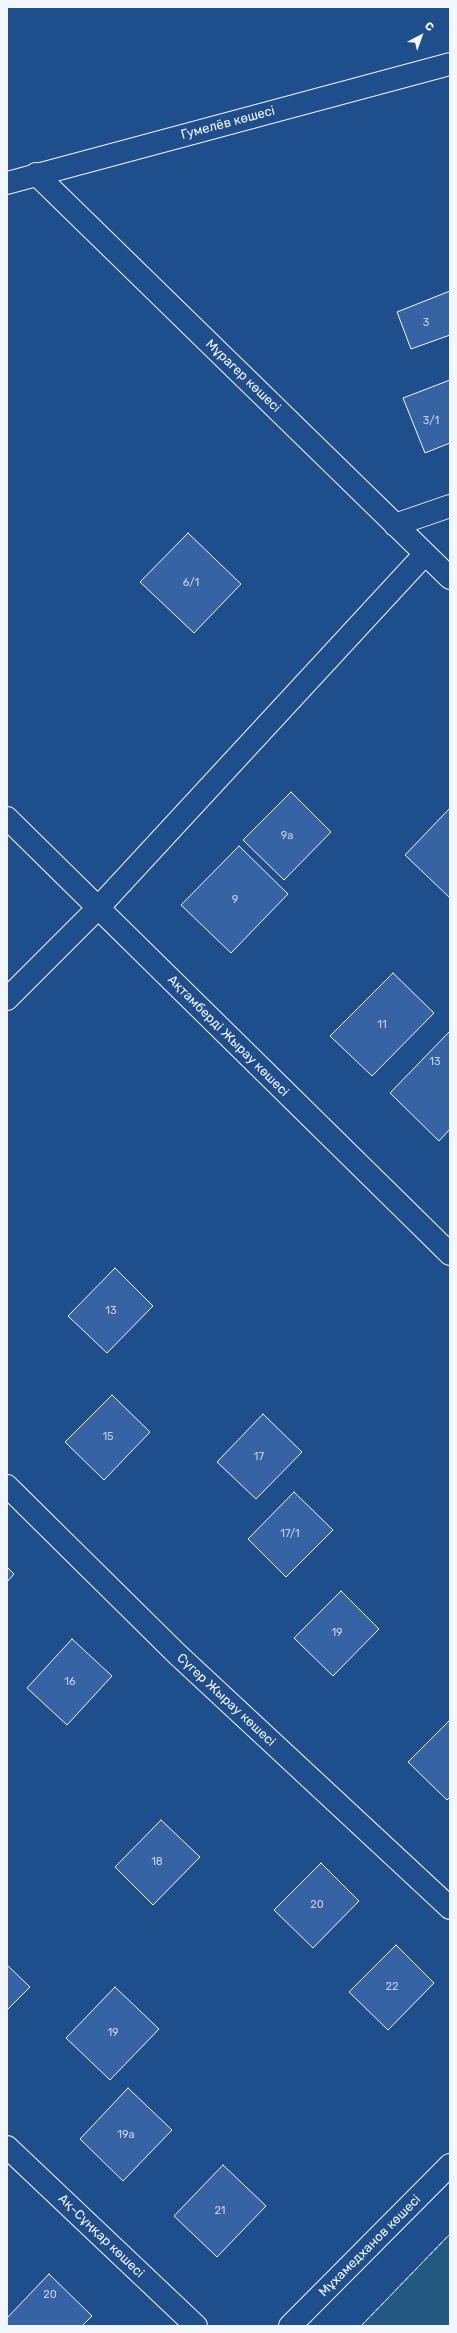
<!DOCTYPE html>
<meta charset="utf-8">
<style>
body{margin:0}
#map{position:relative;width:457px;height:2333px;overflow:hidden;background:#1f4e8c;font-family:Rubik,sans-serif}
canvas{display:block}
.frame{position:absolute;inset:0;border:8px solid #f2f6ff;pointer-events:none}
.north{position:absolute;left:401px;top:16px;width:40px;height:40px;-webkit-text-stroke:3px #1f4e8c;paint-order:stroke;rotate:41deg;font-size:11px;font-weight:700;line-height:16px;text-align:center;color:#f2f6ff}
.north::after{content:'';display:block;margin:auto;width:14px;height:18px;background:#f2f6ff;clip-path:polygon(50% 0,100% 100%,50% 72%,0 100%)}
</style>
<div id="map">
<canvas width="457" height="2333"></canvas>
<div class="frame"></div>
<div class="north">С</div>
</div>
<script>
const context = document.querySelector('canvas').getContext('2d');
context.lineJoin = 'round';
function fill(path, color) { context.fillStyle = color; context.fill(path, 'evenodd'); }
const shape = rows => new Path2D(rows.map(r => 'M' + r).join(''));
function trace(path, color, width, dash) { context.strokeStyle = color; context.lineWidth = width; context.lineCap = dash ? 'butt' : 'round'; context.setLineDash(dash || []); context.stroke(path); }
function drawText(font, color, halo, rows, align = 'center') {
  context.font = font + ' Rubik,sans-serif'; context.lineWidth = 3; context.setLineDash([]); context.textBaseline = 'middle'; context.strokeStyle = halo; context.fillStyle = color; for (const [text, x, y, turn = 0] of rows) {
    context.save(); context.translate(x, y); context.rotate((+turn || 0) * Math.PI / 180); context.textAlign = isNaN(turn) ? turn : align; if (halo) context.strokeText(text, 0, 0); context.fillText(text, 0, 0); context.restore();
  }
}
const green = shape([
 [450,2234,450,2326,361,2326,450,2234]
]);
fill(green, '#245a82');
trace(green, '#a8bbd7', 1);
const building = shape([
 [450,291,450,335,411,349,397,312,450,291],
 [450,380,450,443,425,453,403,398,450,380],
 [188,533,241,584,194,633,140,582,188,533],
 [291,792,331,832,284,880,243,840,291,792],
 [450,808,450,898,405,855,450,808],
 [239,846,288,894,231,953,181,905,239,846],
 [393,973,434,1013,372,1076,330,1036,393,973],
 [450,1031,450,1129,439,1141,390,1093,450,1031],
 [115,1268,153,1306,107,1353,68,1316,115,1268],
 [112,1395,150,1432,104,1480,65,1442,112,1395],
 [263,1414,302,1452,256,1499,217,1462,263,1414],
 [294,1492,333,1530,286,1577,248,1539,294,1492],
 [7,1567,14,1574,7,1582,7,1567],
 [341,1591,379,1629,333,1676,294,1638,341,1591],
 [72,1639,112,1676,67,1725,27,1688,72,1639],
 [450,1720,450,1797,447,1800,408,1762,450,1720],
 [161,1820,200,1857,153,1905,115,1867,161,1820],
 [321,1863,359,1901,313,1948,274,1910,321,1863],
 [396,1945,434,1983,388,2030,349,1992,396,1945],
 [7,1965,30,1987,7,2010,7,1965],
 [115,1987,159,2029,110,2080,66,2038,115,1987],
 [128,2088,172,2130,123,2181,80,2139,128,2088],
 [223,2165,266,2206,217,2257,174,2216,223,2165],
 [49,2274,92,2316,82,2326,7,2326,7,2318,49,2274]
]);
fill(building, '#3563a3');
trace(building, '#f2f6ff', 1);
const street = shape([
 [36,174,450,578],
 [7,183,450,64],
 [395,525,450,506],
 [7,818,450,1254],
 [7,999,98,908,425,554],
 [7,1486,177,1654,450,1908],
 [7,2147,196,2326],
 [290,2326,450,2165]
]);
trace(street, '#f2f6ff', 24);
trace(street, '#1f4e8c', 22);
trace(shape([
 [361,2326,450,2234]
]), '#f2f6ff', 1, [5, 2]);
drawText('11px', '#c3d1e8', null, [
 ["3",426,323],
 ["3/1",431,421],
 ["6/1",191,583],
 ["9а",287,836],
 ["9",235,900],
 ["11",382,1025],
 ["13",435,1062],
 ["13",111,1311],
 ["15",108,1437],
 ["17",259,1457],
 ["17/1",290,1534],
 ["19",337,1633],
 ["16",70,1682],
 ["18",157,1862],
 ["20",317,1905],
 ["22",392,1987],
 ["19",113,2033],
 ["19а",126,2135],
 ["21",220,2211],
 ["20",50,2295]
]);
drawText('13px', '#f2f6ff', '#1f4e8c', [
 ["Гумелёв көшесі",228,123,-15],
 ["Мұрагер көшесі",243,376,44],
 ["Ақтамберді Жырау көшесі",228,1036,45],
 ["Сүгер Жырау көшесі",226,1700,43],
 ["Ақ-Сұңқар көшесі",101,2236,44],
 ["Мұхамедханов көшесі",370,2246,-45]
]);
</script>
